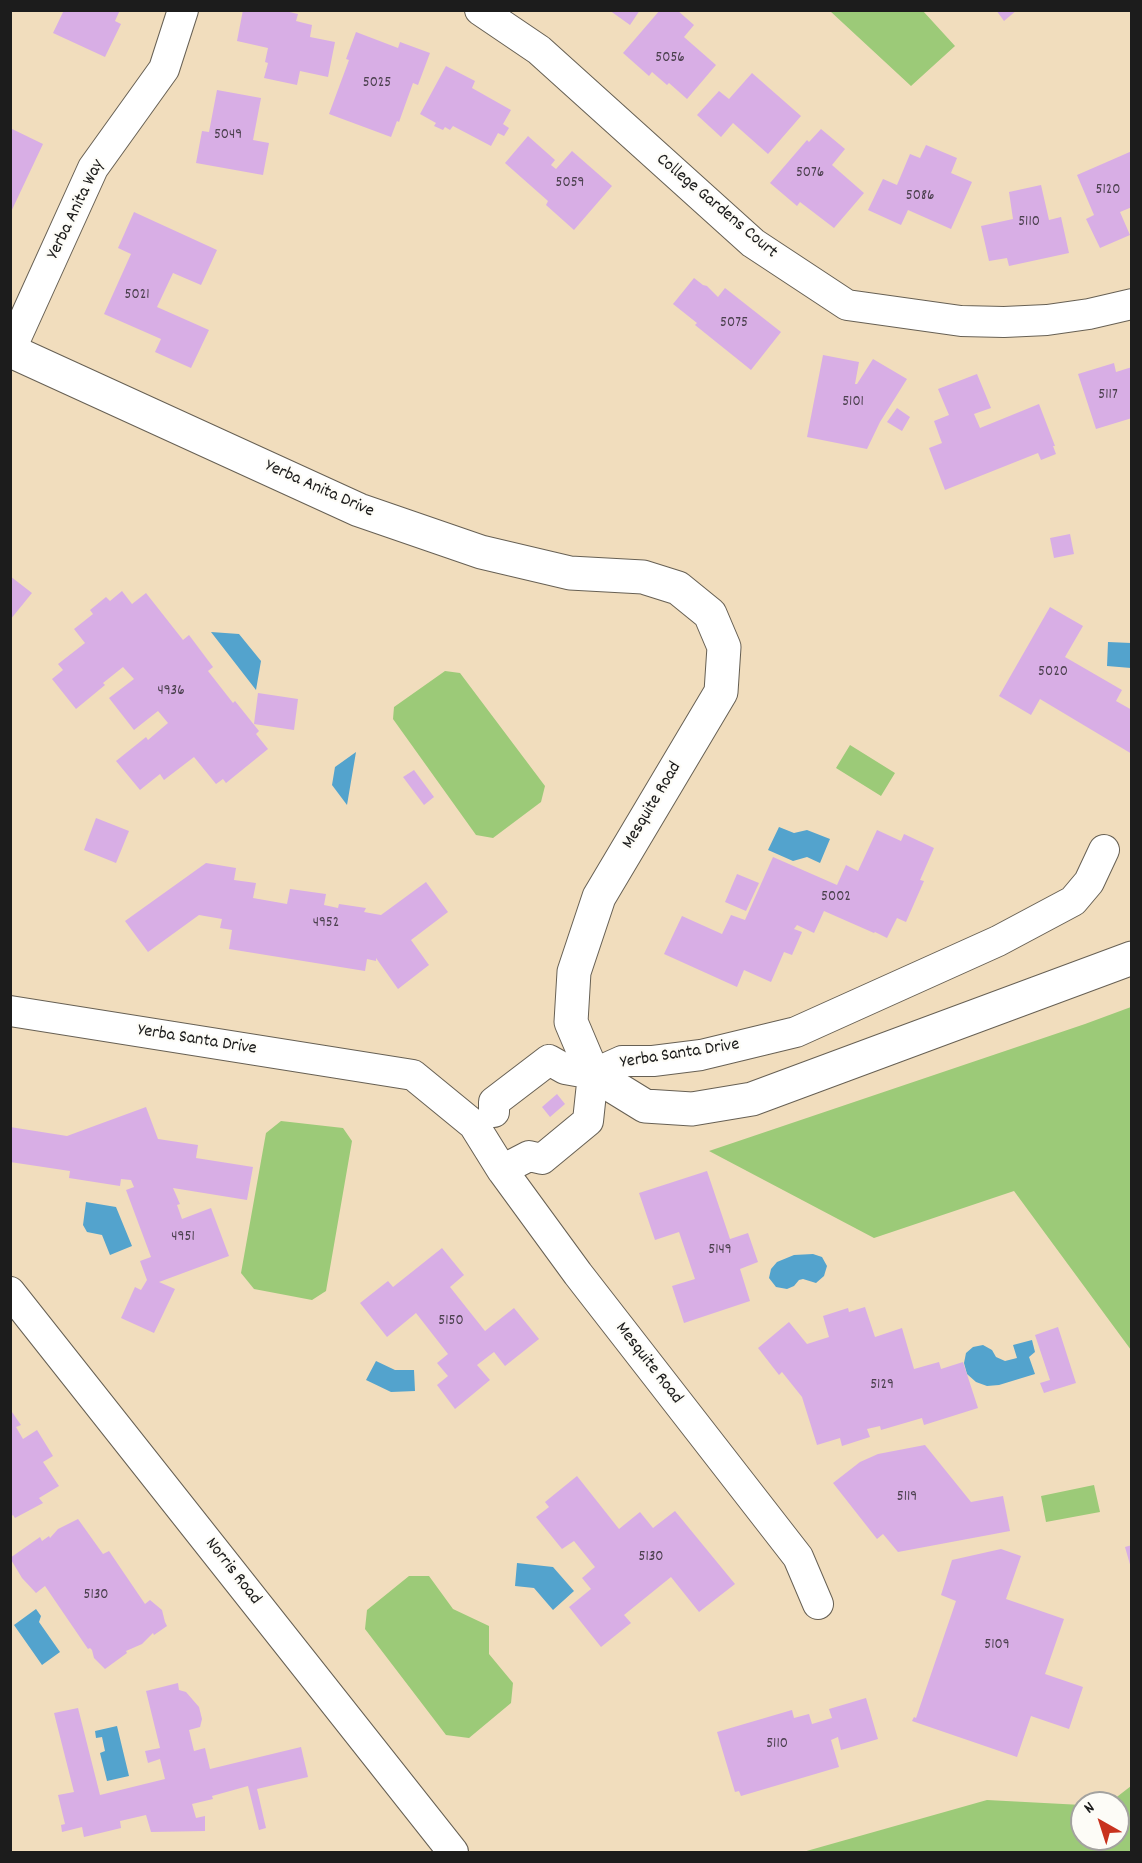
<!DOCTYPE html>
<style>
body{margin:0}
#map{position:relative;width:1142px;height:1863px;overflow:hidden;background:#f1ddbd;font-family:Dekko,sans-serif}
canvas{display:block}
.frame{position:absolute;inset:0;border:12px solid #1c1c1c;pointer-events:none}
.north{position:absolute;left:1070px;top:1791px;width:60px;height:60px;box-sizing:border-box;background:#fdfcf7;border:2px solid #a3a29f;border-radius:50%;rotate:321deg;font-size:16px;font-weight:700;line-height:24px;text-align:center;color:#1c1c1c}
.north::after{content:'';display:block;margin:auto;width:21px;height:27px;background:#c8321e;clip-path:polygon(50% 0,100% 100%,50% 72%,0 100%)}
</style>
<div id="map">
<canvas width="1142" height="1863"></canvas>
<div class="frame"></div>
<div class="north">N</div>
</div>
<script>
const context = document.querySelector('canvas').getContext('2d');
context.lineJoin = 'round';
function fill(path, color) { context.fillStyle = color; context.fill(path, 'evenodd'); }
const shape = rows => new Path2D(rows.map(r => 'M' + r).join(''));
function trace(path, color, width, dash) { context.strokeStyle = color; context.lineWidth = width; context.lineCap = dash ? 'butt' : 'round'; context.setLineDash(dash || []); context.stroke(path); }
function drawText(font, color, halo, rows, align = 'center') {
  context.font = font + ' Dekko,sans-serif'; context.lineWidth = 4.5; context.setLineDash([]); context.textBaseline = 'middle'; context.strokeStyle = halo; context.fillStyle = color; for (const [text, x, y, turn = 0] of rows) {
    context.save(); context.translate(x, y); context.rotate((+turn || 0) * Math.PI / 180); context.textAlign = isNaN(turn) ? turn : align; if (halo) context.strokeText(text, 0, 0); context.fillText(text, 0, 0); context.restore();
  }
}
fill(shape([
 [830,11,923,11,955,46,911,86],
 [445,671,460,673,545,786,541,802,493,838,476,835,393,719,394,707],
 [850,745,895,773,881,796,836,768],
 [1131,1007,1131,1350,1014,1191,874,1238,709,1151,1085,1024],
 [281,1121,343,1128,352,1141,326,1291,312,1300,254,1289,241,1273,266,1133],
 [1094,1485,1100,1512,1046,1522,1041,1496],
 [409,1576,429,1576,453,1609,489,1626,489,1654,513,1683,511,1703,469,1738,446,1735,365,1629,367,1610],
 [1131,1786,1131,1852,803,1852,987,1800,1082,1805,1082,1839,1118,1839,1118,1803,1109,1803]
]), '#9cca78');
fill(shape([
 [211,632,239,634,261,661,256,690],
 [1108,642,1131,643,1131,668,1107,666],
 [356,752,347,805,332,785,335,767],
 [779,827,794,833,807,830,830,839,820,863,807,857,793,861,768,850],
 [86,1202,116,1207,132,1246,110,1255,102,1235,87,1232,83,1225],
 [813,1254,822,1257,827,1266,824,1276,816,1283,803,1279,799,1280,794,1286,787,1289,776,1287,769,1278,771,1269,777,1262,794,1255],
 [1032,1340,1035,1352,1029,1357,1035,1374,999,1385,987,1386,976,1382,967,1374,964,1363,966,1353,973,1347,983,1345,992,1350,996,1357,1005,1361,1017,1358,1013,1345],
 [376,1361,395,1370,414,1370,415,1391,391,1392,366,1380],
 [517,1563,553,1567,574,1591,553,1610,534,1588,515,1586],
 [36,1609,41,1616,39,1622,60,1652,42,1665,14,1625],
 [117,1726,129,1776,107,1781,100,1753,105,1751,102,1737,96,1738,95,1731]
]), '#53a3cd');
fill(shape([
 [64,10,120,10,115,21,121,24,105,57,53,33],
 [243,10,281,10,298,14,296,21,312,25,310,37,335,42,328,77,300,71,297,85,264,78,268,63,265,62,268,48,237,41],
 [609,10,640,10,630,25],
 [660,10,677,10,694,25,684,37,716,65,687,99,669,83,667,85,652,72,649,76,623,53],
 [996,10,1017,10,1004,21],
 [356,32,398,48,400,42,430,53,418,85,413,83,399,122,397,121,391,137,329,114,349,60,346,59],
 [446,66,475,81,472,88,511,110,503,124,509,128,504,136,498,133,491,146,453,126,450,130,445,127,443,130,434,126,436,123,420,114],
 [752,73,801,116,768,154,733,123,721,137,697,115,719,91,729,99],
 [217,90,261,98,253,140,269,143,263,175,196,163,202,131,209,132],
 [10,128,43,144,10,214],
 [821,129,845,149,832,165,864,193,834,228,800,202,797,206,770,183,807,140,809,142],
 [528,136,555,160,551,165,556,169,572,151,612,186,574,230,546,205,548,201,505,163],
 [926,145,957,158,951,173,972,182,951,229,908,210,901,225,868,210,883,179,897,185,910,154,920,158],
 [1132,151,1132,207,1120,212,1130,235,1100,248,1086,219,1094,215,1077,175],
 [1041,185,1049,220,1061,217,1069,253,1009,266,1007,258,989,261,981,226,1013,219,1009,192],
 [134,212,217,250,201,285,173,273,157,307,209,330,191,368,155,352,161,339,104,314,131,254,118,248],
 [694,278,703,285,707,286,718,297,725,288,781,332,751,370,695,325,697,323,673,304],
 [823,355,859,362,855,384,857,384,873,359,907,379,880,422,867,449,807,437],
 [1114,363,1116,372,1132,367,1132,418,1096,429,1078,374],
 [977,374,991,408,974,414,980,428,1039,404,1055,446,1053,446,1056,454,1041,460,1038,453,945,490,929,448,942,443,934,421,949,415,938,389],
 [897,408,910,417,902,431,887,422],
 [1070,534,1074,554,1054,558,1050,538],
 [10,576,32,593,10,620],
 [122,591,132,604,146,593,183,640,189,635,213,667,208,671,233,703,235,701,259,731,256,734,268,749,226,783,223,779,216,784,194,757,164,780,160,774,140,790,116,761,146,737,148,740,168,723,158,711,134,730,109,698,134,679,123,667,103,683,105,685,76,709,52,679,63,670,58,664,85,643,74,629,93,614,90,610,106,597,110,601],
 [1050,607,1083,626,1065,657,1122,690,1116,701,1132,710,1132,754,1040,699,1031,715,999,696],
 [258,693,298,699,294,730,254,724],
 [414,770,434,797,424,805,403,777],
 [96,818,129,831,116,863,84,850],
 [877,830,901,841,904,834,934,848,920,880,924,881,906,922,897,918,887,938,875,932,874,933,824,911,814,933,797,925,794,929,802,932,792,955,784,952,771,982,744,970,737,987,664,954,682,916,722,934,731,915,745,920,773,857,837,885,846,865,858,871],
 [206,863,236,868,234,880,256,883,253,898,287,904,290,889,326,894,324,905,338,908,339,904,366,908,364,912,381,915,426,882,448,912,411,940,429,965,398,989,376,958,376,961,367,959,365,971,229,949,232,930,220,928,222,919,199,915,148,952,125,921],
 [737,874,759,883,746,911,725,902],
 [557,1094,565,1104,550,1117,542,1107],
 [146,1107,158,1139,198,1145,196,1158,253,1167,247,1200,173,1188,180,1204,177,1205,182,1219,211,1208,229,1256,159,1282,175,1289,154,1333,121,1318,135,1287,141,1290,147,1280,140,1261,151,1257,126,1190,134,1187,131,1180,121,1179,120,1186,69,1178,70,1171,10,1162,10,1127,67,1136],
 [707,1171,730,1239,748,1233,758,1262,740,1269,750,1301,684,1323,672,1286,695,1279,679,1232,655,1240,639,1193],
 [442,1248,464,1275,450,1287,485,1331,514,1308,539,1339,505,1366,494,1352,477,1365,490,1380,455,1409,437,1385,448,1376,437,1363,448,1354,416,1313,387,1337,360,1303,388,1281,393,1287],
 [865,1307,875,1337,902,1328,914,1369,939,1362,941,1369,963,1362,978,1408,924,1425,922,1418,881,1430,880,1426,867,1429,870,1437,842,1446,840,1438,817,1445,802,1397,782,1372,779,1375,758,1348,789,1322,807,1344,829,1337,823,1316,848,1308,849,1312],
 [1058,1327,1076,1383,1044,1393,1040,1383,1050,1380,1035,1335],
 [12,1412,21,1425,16,1427,23,1439,37,1430,53,1456,43,1462,59,1486,39,1498,43,1503,15,1518,13,1515,10,1517,10,1413],
 [925,1445,971,1502,1003,1496,1010,1531,898,1552,883,1534,877,1539,833,1483,860,1462,878,1454],
 [577,1476,619,1529,640,1512,653,1528,675,1511,735,1584,699,1612,671,1577,624,1615,631,1623,601,1647,569,1607,591,1589,582,1578,595,1567,574,1541,562,1549,536,1517,549,1507,545,1502],
 [78,1519,103,1554,109,1551,145,1604,150,1600,162,1610,165,1622,167,1626,154,1635,153,1633,142,1644,126,1651,127,1653,105,1669,94,1658,92,1650,90,1648,88,1649,45,1586,36,1593,22,1578,10,1558,40,1537,42,1541,49,1536,50,1538,58,1529],
 [1132,1545,1132,1568,1131,1568,1125,1547],
 [1001,1549,1021,1556,1006,1599,1064,1619,1045,1674,1083,1687,1069,1729,1031,1716,1017,1757,912,1721,914,1717,916,1718,956,1601,941,1595,952,1560],
 [178,1683,179,1690,186,1692,199,1707,202,1719,200,1727,189,1730,194,1751,205,1748,210,1769,301,1747,308,1777,257,1789,266,1828,259,1830,248,1786,212,1796,213,1799,192,1804,196,1818,205,1816,205,1831,151,1832,146,1815,120,1821,121,1828,84,1837,82,1827,62,1832,61,1825,65,1824,58,1795,74,1792,54,1713,78,1708,100,1795,165,1779,160,1759,148,1763,145,1751,160,1748,146,1691],
 [866,1698,878,1739,841,1750,838,1737,831,1740,839,1767,741,1796,739,1791,735,1792,717,1732,792,1710,794,1718,809,1714,812,1724,832,1718,829,1709]
]), '#d8aee5');
const minor = shape([
 [480,10,539,50,753,243,847,305,961,321,1004,322,1047,320,1089,314,1132,304],
 [10,351,93,168,164,69,183,10],
 [10,1011,413,1075,474,1125,502,1170,578,1274,798,1557,818,1604],
 [593,1074,622,1061,653,1061,701,1055,796,1032,998,941,1073,901,1089,882,1104,850],
 [494,1112,494,1102,549,1060,565,1069,593,1074],
 [502,1170,529,1156,542,1159,588,1121,593,1074],
 [10,1292,453,1852]
]);
const tertiary = shape([
 [11,351,359,510,481,552,570,573,643,577,678,588,710,614,724,647,721,692,599,897,574,972,571,1022,593,1074,645,1106,692,1109,752,1099,1132,958]
]);
trace(minor, '#676054', 32);
trace(tertiary, '#676054', 35);
trace(minor, '#fff', 30);
trace(tertiary, '#fff', 33);
drawText('15px', '#4b404e', null, [
 ["5056",670,59],
 ["5025",377,84],
 ["5049",228,136],
 ["5076",810,174],
 ["5059",570,184],
 ["5120",1108,191],
 ["5086",920,197],
 ["5110",1029,223],
 ["5021",137,296],
 ["5075",734,324],
 ["5117",1108,396],
 ["5101",853,403],
 ["5020",1053,673],
 ["4936",171,692],
 ["5002",836,898],
 ["4952",326,924],
 ["4951",183,1238],
 ["5149",720,1251],
 ["5150",451,1322],
 ["5129",882,1386],
 ["5119",907,1498],
 ["5130",651,1558],
 ["5130",96,1596],
 ["5109",997,1646],
 ["5110",777,1745]
]);
drawText('18px', '#1c1c1c', '#fdfcf7', [
 ["College Gardens Court",716,207,40],
 ["Yerba Anita Way",77,210,-64],
 ["Yerba Anita Drive",319,490,24],
 ["Mesquite Road",653,806,-59],
 ["Yerba Santa Drive",197,1041,9],
 ["Yerba Santa Drive",680,1055,-9],
 ["Mesquite Road",648,1364,52],
 ["Norris Road",232,1572,52]
]);
</script>
